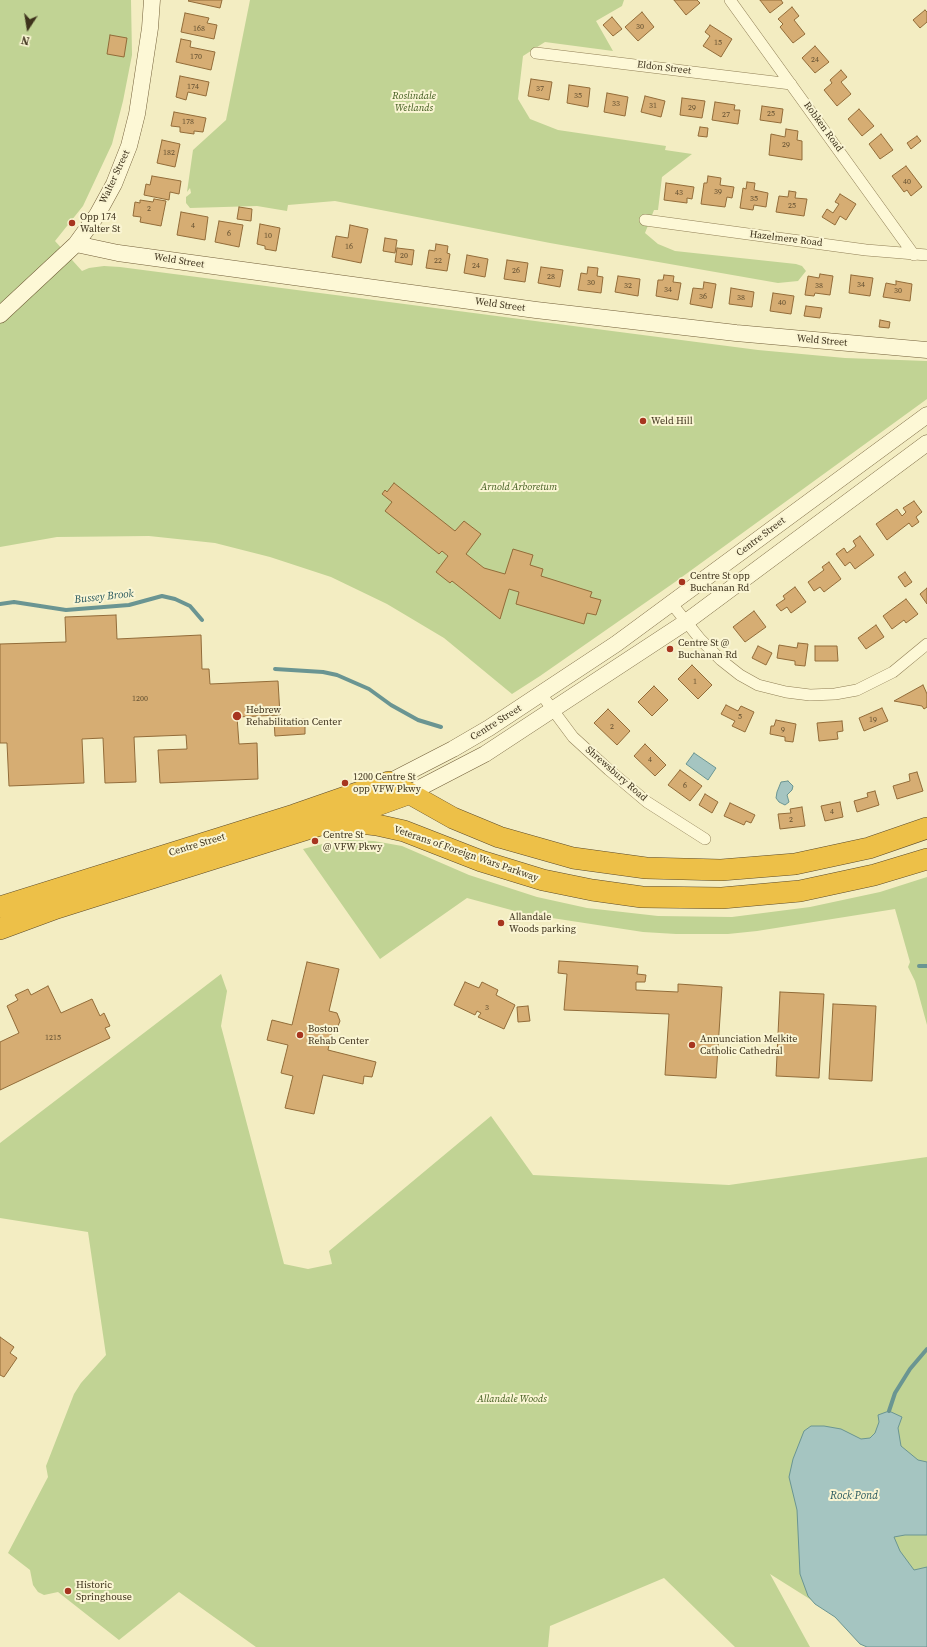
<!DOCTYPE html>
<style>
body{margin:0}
#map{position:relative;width:927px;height:1647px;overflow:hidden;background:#f3edc2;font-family:"Source Serif 4",serif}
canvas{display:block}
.north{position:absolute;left:8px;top:8px;width:40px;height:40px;-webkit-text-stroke:3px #faf5d3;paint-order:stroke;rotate:192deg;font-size:11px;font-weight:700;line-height:16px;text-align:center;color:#3e321c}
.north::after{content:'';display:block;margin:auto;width:14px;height:18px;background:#3e321c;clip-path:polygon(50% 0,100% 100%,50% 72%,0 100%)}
</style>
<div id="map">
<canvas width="927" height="1647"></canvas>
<div class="north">N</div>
</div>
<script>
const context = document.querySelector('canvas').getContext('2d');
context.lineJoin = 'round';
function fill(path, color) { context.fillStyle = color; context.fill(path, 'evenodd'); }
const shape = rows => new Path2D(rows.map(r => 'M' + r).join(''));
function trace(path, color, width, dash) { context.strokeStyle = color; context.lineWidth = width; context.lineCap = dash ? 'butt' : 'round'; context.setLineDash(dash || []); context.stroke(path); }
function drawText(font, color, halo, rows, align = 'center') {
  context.font = font + ' "Source Serif 4",serif'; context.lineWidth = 4; context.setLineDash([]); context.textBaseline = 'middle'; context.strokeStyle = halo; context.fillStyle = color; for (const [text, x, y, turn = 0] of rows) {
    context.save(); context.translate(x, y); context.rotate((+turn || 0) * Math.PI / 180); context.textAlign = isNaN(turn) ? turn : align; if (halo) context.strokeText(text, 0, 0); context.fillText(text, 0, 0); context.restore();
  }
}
fill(shape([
 [0,0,131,0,132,55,123,101,112,144,83,206,55,241,82,271,89,268,104,266,120,267,758,350,845,358,927,361,927,399,675,582,540,676,512,694,444,638,387,604,331,577,270,557,215,543,149,536,57,537,0,547],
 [250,0,624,0,622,6,596,21,613,51,545,42,523,56,518,99,530,119,558,130,666,146,665,150,692,154,662,177,658,210,654,210,645,233,658,244,675,251,796,264,802,266,806,271,798,281,778,283,550,243,335,201,288,205,287,211,257,206,190,208,186,203,186,197,191,193,190,188,187,192,193,150,226,120],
 [349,840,374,841,402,846,469,875,537,897,587,908,658,916,732,917,810,907,880,892,927,877,927,1025,915,981,908,967,910,962,895,909,757,931,728,934,676,934,643,932,526,914,467,898,380,959,303,849,330,842],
 [221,974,227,991,221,1026,284,1264,308,1269,332,1264,329,1251,491,1116,533,1175,729,1185,927,1157,927,1647,886,1647,770,1574,810,1647,735,1647,664,1578,550,1626,548,1647,256,1647,179,1592,119,1640,58,1592,44,1595,38,1592,33,1585,30,1570,8,1553,48,1477,46,1466,74,1394,81,1383,106,1355,88,1232,0,1218,0,1143]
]), '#c1d394');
const water = shape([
 [694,753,716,768,708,780,686,764,694,753],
 [788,781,793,786,792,790,787,795,789,802,785,805,779,802,776,798,777,792,781,782,788,781],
 [889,1411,902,1417,898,1428,901,1446,918,1460,927,1462,927,1535,905,1535,894,1537,900,1551,914,1570,927,1567,927,1647,867,1647,860,1644,835,1617,815,1604,808,1596,800,1574,797,1510,789,1477,793,1459,804,1431,811,1426,824,1426,841,1429,861,1439,870,1438,875,1433,879,1422,878,1415,889,1411]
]);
fill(water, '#a5c5c1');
trace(water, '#6a9592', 1);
trace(shape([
 [0,604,14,602,66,610,129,605,162,596,175,599,190,606,202,620],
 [275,669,323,672,337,675,369,689,391,705,418,720,441,727],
 [919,966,927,966],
 [889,1411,895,1393,910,1369,927,1349]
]), '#6a9592', 4);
const building = shape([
 [189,0,222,0,220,8,188,1,189,0],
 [674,0,697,0,700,3,686,15,674,0],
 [760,0,781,0,783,3,770,13,760,0],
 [792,7,799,16,794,20,805,34,793,43,780,27,783,24,778,19,792,7],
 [925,10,927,12,927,22,920,28,913,20,925,10],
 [642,12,654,27,638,41,625,27,642,12],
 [185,13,209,18,207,23,217,25,214,39,181,32,185,13],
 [612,17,622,29,613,36,603,25,612,17],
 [710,25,732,39,721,57,703,46,710,36,705,32,710,25],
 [110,35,127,38,124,57,107,54,110,35],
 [181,39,191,41,190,47,215,52,211,70,176,62,181,39],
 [815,46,829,62,815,73,802,58,815,46],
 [841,70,847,77,841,82,851,94,837,106,824,90,832,83,830,80,841,70],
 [180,76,209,82,206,96,188,92,186,100,176,97,180,76],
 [531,79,552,82,549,100,528,96,531,79],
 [569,85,590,88,588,107,567,103,569,85],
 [607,93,628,97,625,116,604,112,607,93],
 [645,96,665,101,661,117,641,112,645,96],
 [682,98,705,101,702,118,680,115,682,98],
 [715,102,735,105,734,110,740,110,738,124,712,120,715,102],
 [762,106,783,109,781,123,760,120,762,106],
 [859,109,874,126,862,136,848,119,859,109],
 [174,112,206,118,203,132,194,131,194,134,180,132,180,127,171,126,174,112],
 [700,127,708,128,707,137,698,136,700,127],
 [786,129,798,131,797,140,802,141,802,160,769,155,771,134,785,137,786,129],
 [881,134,893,150,880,159,869,144,881,134],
 [917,136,921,141,911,149,907,143,917,136],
 [162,140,180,144,175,167,157,163,162,140],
 [906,166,922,187,911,196,907,190,904,192,892,176,906,166],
 [152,176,181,181,179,194,170,192,169,200,144,195,146,184,150,185,152,176],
 [708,176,721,178,720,185,734,187,732,198,727,197,725,207,701,204,704,183,707,183,708,176],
 [747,182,755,183,754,190,768,193,766,207,754,205,753,210,740,208,743,188,746,189,747,182],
 [666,183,694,187,692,199,687,198,687,203,664,200,666,183],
 [789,191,796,192,795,198,807,199,804,216,776,212,779,196,788,197,789,191],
 [840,194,856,204,846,220,840,216,835,225,822,217,827,209,833,213,839,204,835,202,840,194],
 [154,199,166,201,161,226,140,222,141,217,133,216,135,202,140,203,140,200,153,202,154,199],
 [239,207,252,209,251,221,237,219,239,207],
 [181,212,208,217,205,240,177,235,181,212],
 [219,221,243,225,239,247,215,242,219,221],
 [260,224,280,228,276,251,265,249,265,246,257,244,260,224],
 [350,225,368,229,361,263,332,257,336,236,348,238,350,225],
 [385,238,397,240,395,253,383,251,385,238],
 [436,244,448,246,447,253,450,254,447,271,426,268,429,250,435,251,436,244],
 [397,248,414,250,412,265,395,262,397,248],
 [467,255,488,259,485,277,464,273,467,255],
 [507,260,528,263,525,282,504,279,507,260],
 [541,267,563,270,560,287,538,283,541,267],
 [588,267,598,268,597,276,603,277,601,293,578,290,581,273,587,274,588,267],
 [820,274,833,276,830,295,815,293,814,296,805,295,808,276,819,278,820,274],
 [664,275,674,276,673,282,681,283,678,300,656,296,658,280,663,280,664,275],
 [851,275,873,278,870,296,849,293,851,275],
 [618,276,640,279,638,296,615,292,618,276],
 [896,281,912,284,910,301,883,297,886,283,896,285,896,281],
 [704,282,716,284,712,308,690,304,693,288,703,289,704,282],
 [731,288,754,292,752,307,729,304,731,288],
 [773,293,794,296,791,314,770,311,773,293],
 [806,306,822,308,820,318,804,316,806,306],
 [880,320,890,322,889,328,879,327,880,320],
 [394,483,455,531,464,521,481,534,466,554,484,568,505,574,513,549,533,555,530,565,543,569,541,576,592,592,590,597,601,600,596,615,587,613,584,624,516,604,519,592,509,589,500,619,452,581,450,583,436,572,448,556,442,551,439,554,385,511,392,502,382,494,385,490,387,492,394,483],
 [914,501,922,512,916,517,919,522,912,527,909,523,887,540,876,524,897,509,902,516,906,512,903,508,914,501],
 [860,536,874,555,855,569,850,562,845,566,836,554,844,548,847,553,856,546,853,541,860,536],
 [829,562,841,579,824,592,820,587,814,591,808,582,824,570,822,567,829,562],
 [905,572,912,582,905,587,898,577,905,572],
 [795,587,806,602,791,613,787,607,781,611,776,605,785,599,783,596,795,587],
 [927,588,927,604,920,594,927,588],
 [906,599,918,614,906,623,904,620,892,629,883,616,906,599],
 [754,611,766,627,745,642,733,627,754,611],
 [116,615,117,639,201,635,202,669,209,669,210,684,278,681,280,715,237,717,239,744,257,743,258,779,160,783,158,750,187,749,186,735,134,737,136,782,105,783,103,738,82,739,84,783,9,786,7,743,0,743,0,644,66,642,65,617,116,615],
 [876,625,884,637,866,649,858,638,876,625],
 [798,643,808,644,805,666,795,665,795,661,777,658,779,645,797,648,798,643],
 [758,646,772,653,766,665,752,658,758,646],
 [815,646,837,646,838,661,815,661,815,646],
 [692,665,712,685,698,699,678,679,692,665],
 [923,685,927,694,927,707,924,709,922,706,894,701,923,685],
 [654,686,668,700,652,716,638,702,654,686],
 [726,705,738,711,741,706,754,712,745,732,732,726,735,721,721,714,726,705],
 [882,708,888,721,864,731,859,718,882,708],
 [608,709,630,731,617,745,594,723,608,709],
 [305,719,305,734,275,736,274,721,305,719],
 [776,720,796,724,793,742,785,741,785,737,770,734,771,726,774,726,776,720],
 [842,721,843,731,837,732,838,739,819,741,817,723,842,721],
 [645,744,666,765,655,776,634,756,645,744],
 [680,770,702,786,690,801,668,785,680,770],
 [917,772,923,791,897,799,893,786,910,781,909,774,917,772],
 [875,791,879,805,857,812,854,801,868,797,867,793,875,791],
 [705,794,718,802,712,813,699,805,705,794],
 [840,802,843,817,825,821,821,806,840,802],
 [730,803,755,815,751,823,746,821,744,825,724,816,730,803],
 [802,807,805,826,780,829,778,814,791,813,790,809,802,807],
 [559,961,638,966,637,974,646,975,645,982,636,982,636,990,678,992,678,984,722,987,716,1078,665,1075,669,1014,564,1010,567,974,558,973,559,961],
 [307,962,339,969,329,1011,337,1013,340,1021,338,1026,332,1030,328,1050,376,1062,372,1077,364,1076,363,1084,323,1075,314,1114,285,1108,293,1076,281,1073,288,1045,267,1040,272,1020,292,1025,307,962],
 [465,982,479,988,482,982,498,990,496,995,515,1005,504,1029,478,1017,481,1013,477,1011,475,1015,454,1005,465,982],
 [48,986,61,1013,92,999,100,1016,104,1013,110,1026,105,1028,110,1038,0,1090,0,1042,19,1033,7,1006,18,1000,15,995,28,989,31,995,48,986],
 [780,992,824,994,819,1078,776,1076,780,992],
 [833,1004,876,1006,872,1081,829,1079,833,1004],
 [528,1006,530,1021,518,1022,517,1007,528,1006],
 [0,1337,14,1347,10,1353,17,1358,4,1377,0,1375,0,1337]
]);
fill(building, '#d6ad73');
trace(building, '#926c39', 1);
const street = shape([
 [730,0,914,255],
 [536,53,791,84],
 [645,220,866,250,927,255],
 [672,604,700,639,721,660,740,675,758,685,786,692,810,695,835,694,857,690,893,672,927,644],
 [541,694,573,737,609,770,647,802,705,839]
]);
const secondary = shape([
 [76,244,118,253,536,310,736,333,927,350],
 [0,315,76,244,97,215,114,184,129,146,137,114,150,28,152,0],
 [389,782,453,749,489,728,616,644,927,415],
 [408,794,485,754,686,622,927,443]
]);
const highway = shape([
 [336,820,377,825,404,831,481,861,543,880,592,890,642,897,722,898,800,891,874,875,927,859],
 [0,907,294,815,389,782,453,818,499,837,573,858,646,868,721,870,795,864,869,848,927,828],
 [0,929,57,908,336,820,408,794]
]);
trace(street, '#907f56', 12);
trace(secondary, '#725f39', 17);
trace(highway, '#5d4b2b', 22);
trace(street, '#fdf8d6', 11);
trace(secondary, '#fdf8d6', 16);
trace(highway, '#edc048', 21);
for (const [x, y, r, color] of [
 [72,223,4,"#a7351f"],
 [643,421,4,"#a7351f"],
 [682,582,4,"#a7351f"],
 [670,649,4,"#a7351f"],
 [237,716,5,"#a7351f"],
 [345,783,4,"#a7351f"],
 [315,841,4,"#a7351f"],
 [501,923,4,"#a7351f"],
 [300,1035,4,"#a7351f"],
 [692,1045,4,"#a7351f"],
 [68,1591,4,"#a7351f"]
]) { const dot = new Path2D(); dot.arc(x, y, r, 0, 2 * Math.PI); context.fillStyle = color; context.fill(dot); trace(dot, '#faf5d3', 1.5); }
drawText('8px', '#645132', null, [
 ["30",640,27],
 ["168",199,29],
 ["15",718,43],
 ["170",196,57],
 ["24",815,60],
 ["174",193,87],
 ["37",540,89],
 ["35",578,96],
 ["33",616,104],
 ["31",653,106],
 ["29",692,108],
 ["25",771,114],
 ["27",726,115],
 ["178",188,122],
 ["29",786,145],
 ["182",169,153],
 ["40",907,182],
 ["39",718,192],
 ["43",679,193],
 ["35",754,199],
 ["25",792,206],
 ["2",149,209],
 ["4",193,226],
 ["6",229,234],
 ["10",268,236],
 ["16",349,247],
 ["20",404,256],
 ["22",438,261],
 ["24",476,266],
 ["26",516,271],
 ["28",551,277],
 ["30",591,283],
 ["34",861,285],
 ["32",628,286],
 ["38",819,286],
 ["34",668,290],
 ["30",898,291],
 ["36",703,297],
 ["38",741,298],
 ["40",782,303],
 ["1",695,682],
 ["1200",140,699],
 ["5",740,717],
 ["19",873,720],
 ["2",612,727],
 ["9",783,730],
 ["4",650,760],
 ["6",685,786],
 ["4",832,812],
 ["2",791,820],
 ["3",487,1008],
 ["1215",53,1038]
]);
drawText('10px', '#3e321c', '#faf5d3', [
 ["Eldon Street",664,68,7],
 ["Robken Road",823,127,54],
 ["Walter Street",115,177,-65],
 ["Hazelmere Road",786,239,7],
 ["Weld Street",179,261,9],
 ["Weld Street",500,305,8],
 ["Weld Street",822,341,5],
 ["Centre Street",761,537,-37],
 ["Centre Street",496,723,-32],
 ["Shrewsbury Road",616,774,41],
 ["Centre Street",197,845,-17],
 ["Veterans of Foreign Wars Parkway",466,854,19]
]);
drawText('italic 10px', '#435d20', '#faf5d3', [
 ["Roslindale",414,96],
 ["Wetlands",414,108],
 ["Arnold Arboretum",519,487],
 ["Allandale Woods",512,1399]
]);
drawText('10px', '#3e321c', '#faf5d3', [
 ["Opp 174",80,217],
 ["Walter St",80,229],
 ["Weld Hill",651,421],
 ["Centre St opp",690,576],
 ["Buchanan Rd",690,588],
 ["Centre St @",678,643],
 ["Buchanan Rd",678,655],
 ["Hebrew",246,710],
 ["Rehabilitation Center",246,722],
 ["1200 Centre St",353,777],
 ["opp VFW Pkwy",353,789],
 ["Centre St",323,835],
 ["@ VFW Pkwy",323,847],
 ["Allandale",509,917],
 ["Woods parking",509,929],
 ["Boston",308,1029],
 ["Rehab Center",308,1041],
 ["Annunciation Melkite",700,1039],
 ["Catholic Cathedral",700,1051],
 ["Historic",76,1585],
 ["Springhouse",76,1597]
], 'left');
drawText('italic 11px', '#2a5a5f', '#faf5d3', [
 ["Bussey Brook",104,597,-6],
 ["Rock Pond",854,1496]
]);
</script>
